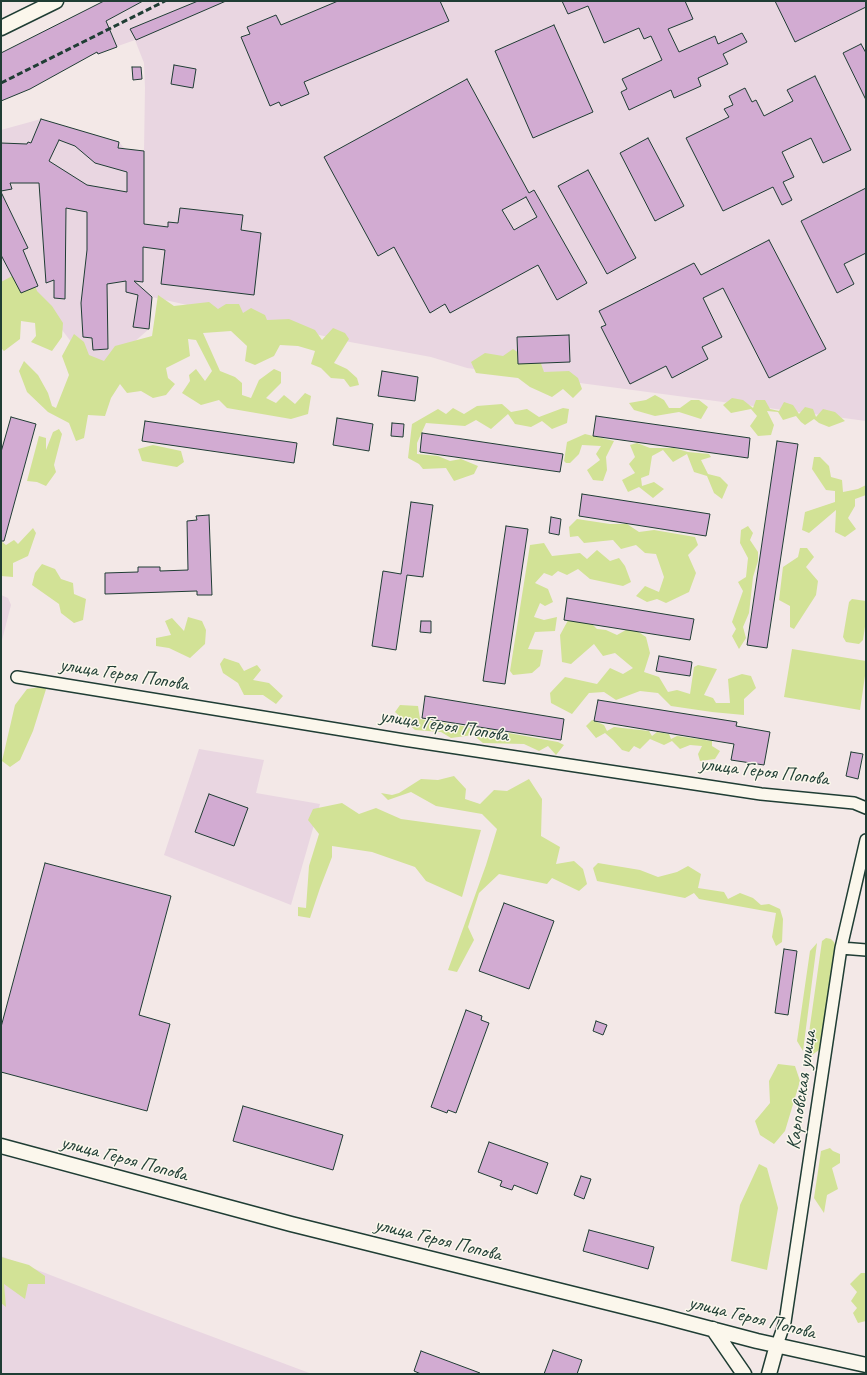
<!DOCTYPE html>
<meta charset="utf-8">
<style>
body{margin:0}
#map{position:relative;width:867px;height:1375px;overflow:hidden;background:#f3e8e7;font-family:Caveat,sans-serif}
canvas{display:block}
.frame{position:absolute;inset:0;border:2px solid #1f3d34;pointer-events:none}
</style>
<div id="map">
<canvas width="867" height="1375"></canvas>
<div class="frame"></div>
</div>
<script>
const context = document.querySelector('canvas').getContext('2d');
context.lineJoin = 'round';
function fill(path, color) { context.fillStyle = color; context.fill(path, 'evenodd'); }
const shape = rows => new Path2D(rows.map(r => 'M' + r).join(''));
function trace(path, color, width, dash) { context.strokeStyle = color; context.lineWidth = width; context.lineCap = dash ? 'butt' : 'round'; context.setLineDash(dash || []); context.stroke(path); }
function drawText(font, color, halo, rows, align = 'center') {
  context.font = font + ' Caveat,sans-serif'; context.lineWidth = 3; context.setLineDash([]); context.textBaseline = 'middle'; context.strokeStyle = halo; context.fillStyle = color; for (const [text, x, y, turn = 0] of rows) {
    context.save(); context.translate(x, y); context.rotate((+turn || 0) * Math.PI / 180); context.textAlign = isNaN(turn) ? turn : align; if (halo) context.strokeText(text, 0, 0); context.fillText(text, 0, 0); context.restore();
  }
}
fill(shape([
 [104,1,866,1,866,421,467,368,431,357,350,342,152,297,149,329,109,364,82,356,36,296,1,303,1,130,41,119,119,142,125,149,144,151,145,88,144,63,135,40,87,57,30,89,1,101,1,53],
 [1,595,8,598,11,605,1,644],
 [199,749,264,760,256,793,320,804,291,905,164,855],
 [1,1256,141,1310,312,1374,1,1374]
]), '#e9d6e1');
fill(shape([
 [18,273,32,278,37,291,52,306,63,323,62,337,52,351,31,342,36,336,35,323,21,321,20,339,4,351,1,348,1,282],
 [158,295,174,306,209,302,218,309,226,304,239,304,243,313,251,308,265,315,267,320,289,319,315,330,322,340,333,328,345,333,349,339,334,363,347,369,357,378,359,385,350,387,344,379,331,378,321,368,311,364,315,351,298,346,280,345,274,356,255,365,245,361,247,346,231,331,203,333,220,371,235,377,242,383,242,395,251,398,259,380,274,369,281,372,281,383,266,398,276,403,284,395,295,404,305,393,311,396,308,414,291,419,227,408,219,400,201,405,182,393,190,381,189,375,196,369,205,381,212,371,196,340,188,339,190,356,166,368,168,378,175,384,166,395,153,398,141,391,127,393,120,384,111,398,105,416,88,415,84,438,76,441,69,423,48,412,27,392,19,371,24,361,38,375,48,393,52,406,56,408,69,375,62,356,74,334,84,342,89,355,104,361,115,346,152,336],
 [513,349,528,359,539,358,544,372,569,371,578,378,582,389,573,398,563,389,552,397,530,387,518,378,476,373,471,362,485,353,503,356],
 [655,395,664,400,669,408,680,408,691,400,699,400,708,407,701,419,679,412,655,416,634,410,629,403,646,400],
 [732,398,743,400,753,408,756,400,765,400,770,409,779,411,784,402,793,405,799,414,805,407,813,409,816,417,823,409,835,412,845,421,829,427,819,423,814,419,805,425,801,422,796,416,783,420,778,412,767,411,774,425,771,435,758,436,750,426,757,416,751,409,731,413,723,405],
 [502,404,511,412,527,409,539,417,563,408,569,409,567,423,552,429,542,421,531,427,515,424,508,414,491,429,476,420,465,426,426,423,417,443,417,454,438,456,450,461,461,459,478,466,474,474,454,481,446,468,423,469,419,464,408,458,412,424,438,409,446,414,453,408,464,414,477,406],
 [59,429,62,434,54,465,56,472,46,486,37,482,27,481,39,436,46,438,46,450,53,432],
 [585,434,614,441,606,457,607,470,603,481,593,480,587,470,600,460,596,454,601,446,582,445,579,454,570,463,566,463,564,461,567,442],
 [637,443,650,448,674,448,688,452,709,454,711,457,701,460,708,474,720,477,728,485,722,499,714,493,707,476,694,472,687,454,673,462,663,450,652,456,649,475,641,478,642,486,654,482,664,489,653,498,639,487,628,492,622,480,635,473,629,464,635,457,630,445],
 [153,445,181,451,184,462,177,467,142,461,138,449],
 [814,457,820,457,829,466,831,477,842,480,843,492,858,489,866,485,866,495,855,499,855,506,848,518,856,529,845,537,835,532,836,510,809,533,802,530,805,512,835,502,835,491,826,490,812,469],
 [577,519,610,524,627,524,639,532,654,530,695,537,698,545,688,555,696,573,689,592,666,603,657,599,647,602,636,596,645,586,659,592,664,577,656,554,645,553,636,545,621,549,613,540,584,543,578,536,570,537,569,527],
 [748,526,753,533,750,540,758,552,758,561,753,577,749,613,743,627,746,638,739,649,732,636,736,629,732,622,743,591,738,582,746,577,748,558,740,543,741,530],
 [33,528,36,533,28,556,13,563,13,577,1,576,1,541,6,545,14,540,18,544],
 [544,543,552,556,580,553,587,559,597,550,610,561,619,558,625,566,631,582,623,586,590,579,578,569,567,575,558,571,552,576,544,573,535,583,548,589,553,602,545,606,540,603,534,617,544,620,557,617,555,631,535,632,528,649,543,650,540,666,532,673,513,675,510,671,530,545],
 [800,548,807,548,814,557,806,567,818,581,816,595,794,629,790,627,790,606,779,600,783,567,798,557],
 [42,564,55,569,61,579,73,583,74,594,86,599,83,620,74,623,61,613,59,604,32,585,35,573],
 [852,599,866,601,866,620,863,640,859,644,846,642,843,637,849,602],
 [572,613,586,618,597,629,606,630,617,635,631,627,646,637,650,653,644,672,659,677,668,692,677,690,690,694,694,667,698,665,717,669,704,695,713,698,716,703,730,703,728,679,742,674,751,676,756,688,744,699,744,715,712,712,671,706,658,693,640,691,616,700,604,692,589,693,572,714,551,703,550,693,565,677,597,684,610,668,623,674,633,668,615,653,603,656,594,644,571,664,562,662,560,635],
 [188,617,202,621,206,630,205,644,190,658,169,648,156,646,156,638,171,635,165,621,172,618,184,631],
 [792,649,866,661,866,669,860,710,784,697],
 [224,658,239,663,244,671,257,665,261,670,253,680,269,683,283,696,276,704,263,695,244,695,238,683,223,673,220,664],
 [47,686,33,731,20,760,10,767,2,761,15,705,27,689],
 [400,705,418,706,420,719,469,727,474,732,481,728,558,742,564,745,556,755,548,746,539,751,524,744,483,743,473,735,451,738,441,732,415,730,395,712],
 [592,720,604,725,607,731,614,727,649,731,652,736,657,732,669,734,671,739,677,736,712,741,712,746,720,751,715,759,700,761,698,754,702,746,690,745,680,749,672,741,664,745,650,739,640,749,634,746,629,752,622,750,613,740,605,733,596,738,586,726],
 [454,776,466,789,465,799,480,804,494,790,507,791,529,779,542,799,541,836,560,847,556,864,574,861,583,869,587,884,579,891,552,878,547,884,499,874,479,893,468,927,474,940,457,972,448,970,486,865,497,829,482,814,436,806,411,792,388,800,381,793,392,795,399,793,421,779,438,780],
 [342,803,359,814,376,808,401,819,481,830,462,897,426,881,415,867,372,852,332,846,332,857,320,888,310,918,298,916,298,907,306,908,309,866,319,834,308,820,313,809],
 [598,863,640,870,658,877,677,872,688,866,701,874,698,888,724,892,728,899,740,893,753,898,761,905,769,904,780,909,783,919,782,942,776,946,772,937,776,913,699,899,694,893,685,898,597,881,593,868],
 [826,938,831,939,834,942,836,947,820,1044,819,1050,812,1055,806,1054,822,941],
 [817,943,803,1051,797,1041,810,951],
 [778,1064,795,1066,800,1081,785,1131,774,1144,760,1135,755,1121,770,1103,769,1081],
 [830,1148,833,1151,840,1154,840,1163,832,1168,838,1189,827,1195,824,1213,814,1198,821,1151],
 [759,1164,767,1168,778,1208,767,1270,731,1261,740,1205],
 [1,1257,29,1265,45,1276,45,1284,28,1284,25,1299,4,1284,6,1307,1,1303],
 [861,1273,866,1273,866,1321,858,1323,853,1313,857,1308,851,1301,857,1292,850,1284]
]), '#d2e296');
const building = shape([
 [104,1,143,1,106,21,117,47,98,54,97,52,30,89,1,101,1,53,104,1],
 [198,1,226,1,136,40,130,29,198,1],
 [338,1,440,1,449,21,304,82,309,94,281,106,279,102,270,106,241,37,250,34,247,27,276,15,281,25,338,1],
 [562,1,685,1,693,19,668,29,679,52,715,36,718,44,742,33,747,42,723,54,728,64,698,78,701,86,674,98,671,90,629,110,621,92,627,89,622,79,662,60,651,36,644,39,639,28,604,43,588,6,568,14,562,1],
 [775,1,866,1,866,7,795,42,775,1],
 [554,25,593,112,533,138,495,51,554,25],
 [861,44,866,53,866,100,843,53,861,44],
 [174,65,196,69,193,88,171,84,174,65],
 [132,67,141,67,142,79,133,80,132,67],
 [815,76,851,150,823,163,811,138,782,152,794,177,783,182,792,200,782,205,773,187,723,211,686,138,729,117,724,109,733,105,729,96,745,88,752,102,756,100,764,116,793,101,787,90,815,76],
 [467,79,529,193,534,190,587,283,557,300,538,265,450,313,445,304,430,313,394,247,378,256,324,157,467,79],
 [526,197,537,217,514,230,502,210,526,197],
 [41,119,119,142,118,148,144,151,144,224,168,227,168,222,178,223,180,208,243,215,241,230,261,233,254,295,161,284,165,250,143,247,143,282,134,281,152,297,149,329,133,327,138,295,126,292,126,281,107,284,108,349,93,350,92,338,83,337,81,303,87,250,87,212,66,208,65,299,54,298,54,280,46,283,39,183,10,183,12,189,1,191,1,143,27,144,28,142,31,143,41,119],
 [59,140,75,146,95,163,127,172,127,192,87,185,49,161,59,140],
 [648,138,684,206,655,221,620,153,648,138],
 [588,170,636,258,607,274,558,186,588,170],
 [866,188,866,253,844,264,854,284,837,293,801,221,866,188],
 [1,192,28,248,23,250,38,286,21,293,1,255,1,192],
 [769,240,826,349,769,378,723,288,703,298,722,337,702,347,708,359,672,378,666,366,630,384,601,327,606,325,599,311,694,263,701,275,769,240],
 [569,335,570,362,518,364,517,337,569,335],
 [382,371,418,377,415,401,378,396,382,371],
 [596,416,750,438,748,458,593,436,596,416],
 [11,417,36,424,4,541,1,541,1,452,11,417],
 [337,418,373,424,369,451,333,445,337,418],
 [145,421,297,443,294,463,142,441,145,421],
 [392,423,404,424,403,437,391,436,392,423],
 [422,433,563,454,560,472,420,452,422,433],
 [777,441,798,444,767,648,747,645,777,441],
 [582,494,710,514,706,536,579,516,582,494],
 [411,502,433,505,423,577,407,575,396,650,372,646,383,571,401,574,411,502],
 [209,515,212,595,197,595,197,591,105,594,105,573,138,572,138,567,160,567,160,571,188,570,187,521,197,520,196,516,209,515],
 [551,517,561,519,559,535,549,533,551,517],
 [506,526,528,529,505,684,483,681,506,526],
 [567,598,694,619,690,640,564,620,567,598],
 [421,621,431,621,431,633,420,632,421,621],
 [659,656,692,662,690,676,656,671,659,656],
 [425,696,564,719,561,740,422,718,425,696],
 [598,700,737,722,736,726,770,732,764,765,731,760,734,744,594,721,598,700],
 [851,752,863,754,858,779,846,776,851,752],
 [209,794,248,808,234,846,195,832,209,794],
 [45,863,171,896,139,1015,170,1024,147,1111,1,1072,1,1027,45,863],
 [504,903,554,921,529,989,479,971,504,903],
 [784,949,797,951,788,1015,775,1013,784,949],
 [466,1010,482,1016,481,1020,489,1023,456,1113,448,1110,447,1113,431,1107,466,1010],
 [596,1021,607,1025,603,1035,593,1031,596,1021],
 [243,1106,343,1135,333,1170,233,1141,243,1106],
 [489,1142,548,1163,537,1194,514,1185,512,1190,500,1186,502,1181,478,1172,489,1142],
 [581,1176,591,1179,584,1199,574,1195,581,1176],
 [589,1230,654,1247,648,1269,583,1251,589,1230],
 [553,1350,582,1360,577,1374,544,1374,553,1350],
 [421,1351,480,1373,479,1374,421,1374,414,1371,421,1351]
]);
fill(building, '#d2abd2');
trace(building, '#1f3d34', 1);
const minor = shape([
 [17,677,404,740,761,794,854,803,866,808],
 [841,948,866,950],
 [777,1345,785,1322,841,948,866,840]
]);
const tertiary = shape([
 [1,28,56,1],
 [1,1146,291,1224,662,1316,757,1341,866,1365],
 [713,1329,744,1374],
 [769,1374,777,1345]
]);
trace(minor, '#1f3d34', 14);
trace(tertiary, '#1f3d34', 17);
trace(minor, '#fbf7ec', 11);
trace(tertiary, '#fbf7ec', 14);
trace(shape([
 [1,83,165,1]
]), '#1f3d34', 3, [6, 3]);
drawText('20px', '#1f3d34', '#fbf7ec', [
 ["улица Героя Попова",124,675,9],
 ["улица Героя Попова",444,726,9],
 ["улица Героя Попова",764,772,7],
 ["Карповская улица",802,1090,-82],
 ["улица Героя Попова",124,1159,15],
 ["улица Героя Попова",438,1240,14],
 ["улица Героя Попова",752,1318,14]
]);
</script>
